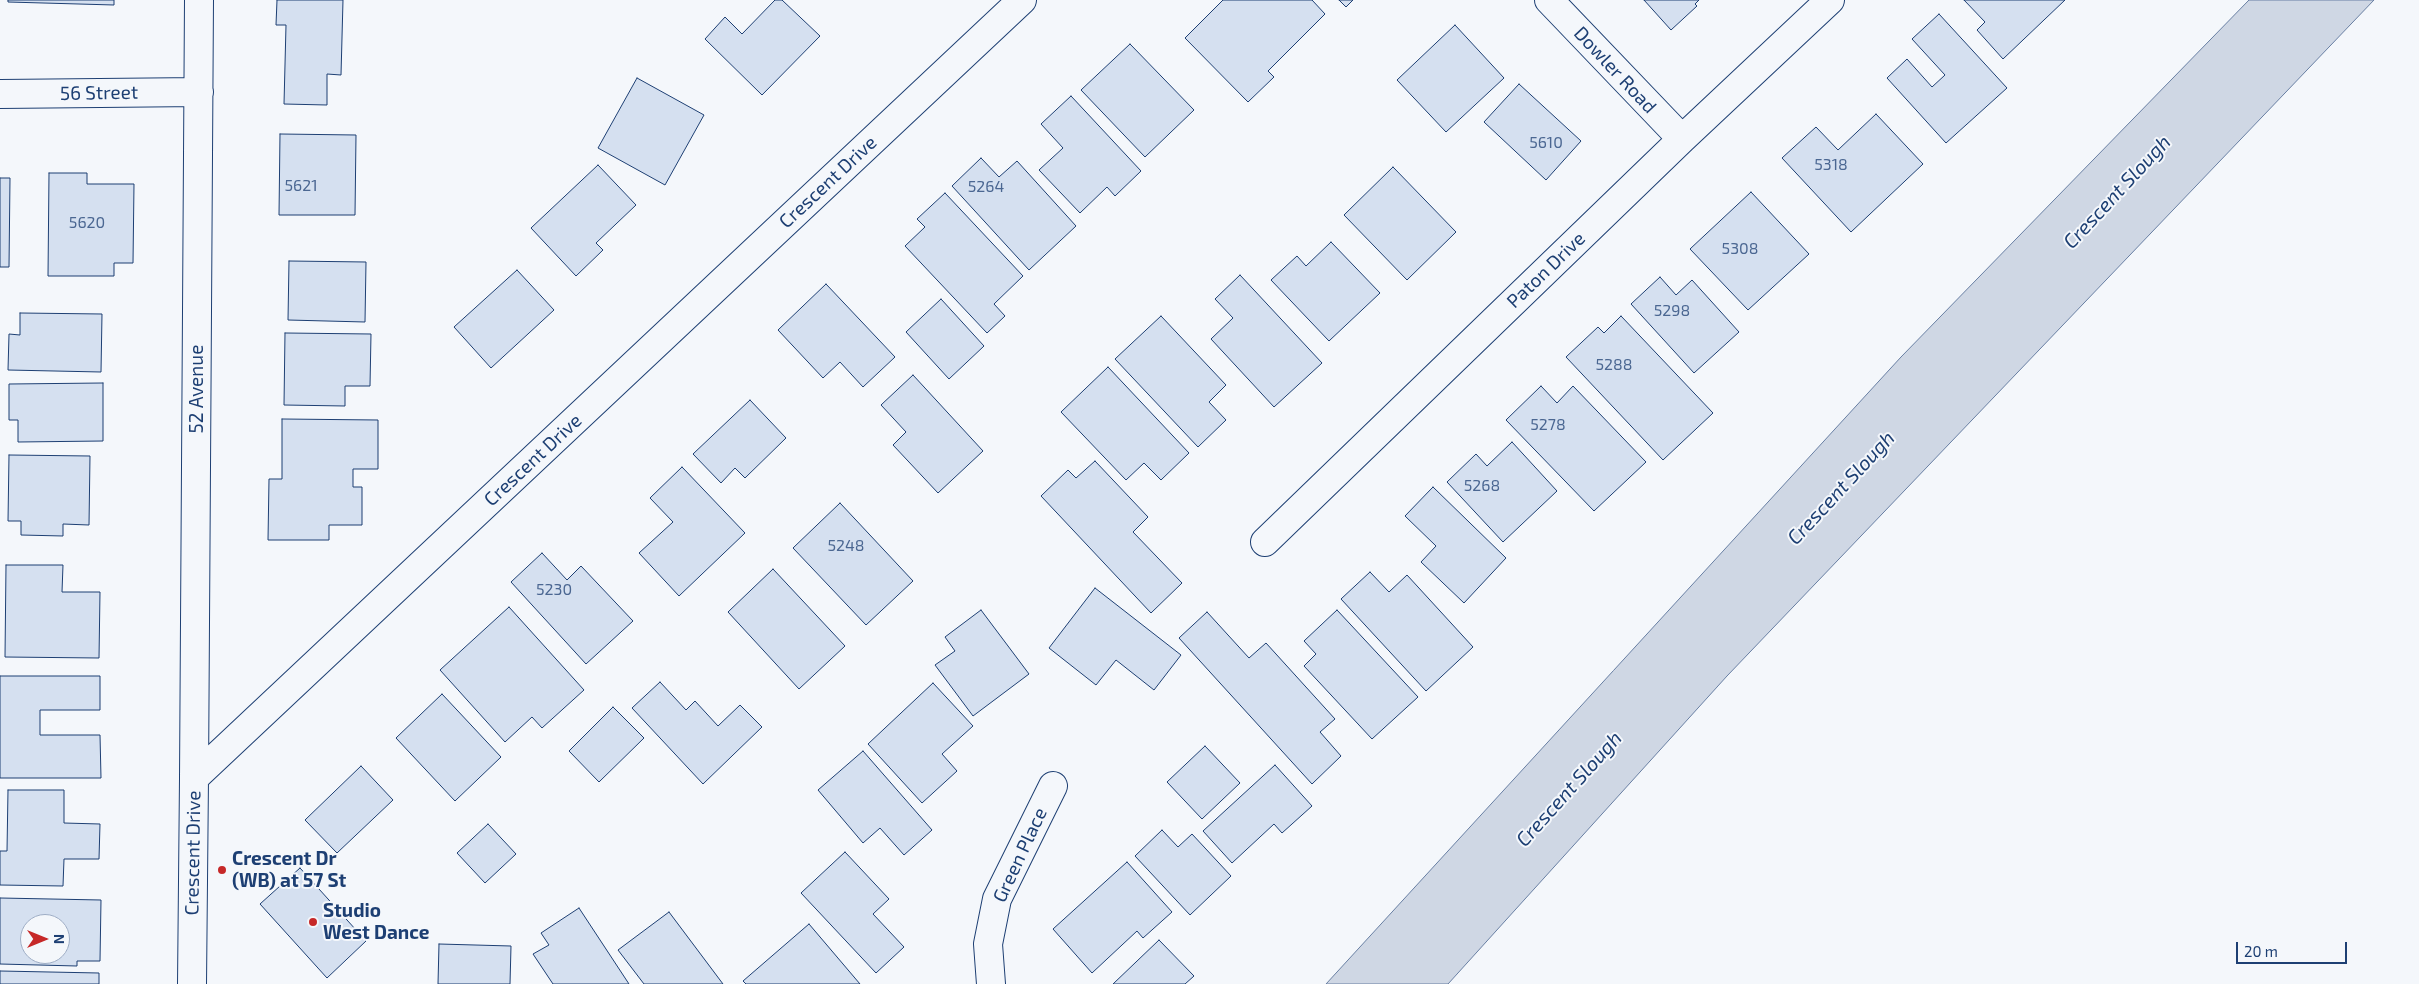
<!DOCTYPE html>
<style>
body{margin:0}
#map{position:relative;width:2419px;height:984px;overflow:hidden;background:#f4f7fb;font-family:"Exo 2",sans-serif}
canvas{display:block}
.north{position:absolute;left:20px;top:914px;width:50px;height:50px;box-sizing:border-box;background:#f4f7fb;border:1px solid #9eadc5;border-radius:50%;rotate:90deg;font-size:14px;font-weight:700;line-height:20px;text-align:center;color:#1d3f73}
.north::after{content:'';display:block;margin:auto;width:18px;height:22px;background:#c62828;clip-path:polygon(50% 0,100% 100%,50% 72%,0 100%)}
.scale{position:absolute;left:2236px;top:942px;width:111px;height:22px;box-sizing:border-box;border:2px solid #1d3f73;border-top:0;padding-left:6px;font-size:15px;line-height:18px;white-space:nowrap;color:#1d3f73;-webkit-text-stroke:4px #f4f7fb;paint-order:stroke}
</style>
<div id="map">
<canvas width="2419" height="984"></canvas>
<div class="north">N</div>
<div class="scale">20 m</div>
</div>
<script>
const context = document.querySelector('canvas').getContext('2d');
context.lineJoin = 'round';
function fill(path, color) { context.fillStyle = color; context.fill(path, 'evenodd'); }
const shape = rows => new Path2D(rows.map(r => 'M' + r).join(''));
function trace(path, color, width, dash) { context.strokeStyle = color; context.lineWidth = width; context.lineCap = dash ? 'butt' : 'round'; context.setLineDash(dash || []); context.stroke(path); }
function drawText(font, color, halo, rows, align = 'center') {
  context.font = font + ' "Exo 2",sans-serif'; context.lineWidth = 4; context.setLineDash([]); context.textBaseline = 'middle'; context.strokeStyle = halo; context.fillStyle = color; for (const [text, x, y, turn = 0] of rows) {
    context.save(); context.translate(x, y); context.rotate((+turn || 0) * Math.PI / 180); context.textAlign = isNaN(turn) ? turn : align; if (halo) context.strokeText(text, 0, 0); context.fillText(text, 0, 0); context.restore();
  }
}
const water = shape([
 [2249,0,2374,0,1727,676,1448,984,1326,984,1901,357,2249,0]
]);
fill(water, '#cfd7e4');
trace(water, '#687fa3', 1);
const building = shape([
 [8,0,114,0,114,5,8,2,8,0],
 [277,0,343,0,341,75,327,74,327,105,284,104,286,25,276,25,277,0],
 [775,0,782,0,820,36,762,95,705,39,725,17,742,34,775,0],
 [1223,0,1312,0,1325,14,1268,71,1274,77,1248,102,1185,38,1223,0],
 [1339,0,1353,0,1346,7,1339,0],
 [1644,0,1699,0,1695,4,1697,6,1671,30,1644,0],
 [1964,0,2065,0,2003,59,1977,30,1985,22,1964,0],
 [1939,14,2007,88,1946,143,1887,78,1907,59,1932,87,1945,75,1912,39,1939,14],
 [1455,25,1504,78,1446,132,1397,80,1455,25],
 [1130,44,1194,110,1145,157,1081,90,1130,44],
 [637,78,704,115,665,185,598,148,637,78],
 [1519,84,1581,141,1546,180,1484,122,1519,84],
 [1071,96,1141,171,1115,196,1107,187,1080,213,1039,170,1063,148,1041,124,1071,96],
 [1876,114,1923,164,1851,232,1782,158,1816,127,1838,150,1876,114],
 [280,134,356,135,355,215,279,215,280,134],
 [981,158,999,177,1017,161,1076,226,1029,270,952,186,981,158],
 [598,165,636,205,596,243,603,250,576,276,531,228,598,165],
 [1393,167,1456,232,1407,280,1344,215,1393,167],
 [49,173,87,173,87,184,134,184,133,263,114,263,114,276,48,276,49,173],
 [0,178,10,178,9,267,0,267,0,178],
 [1751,192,1809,254,1748,310,1690,249,1751,192],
 [945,193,1023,276,994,304,1005,316,987,333,905,246,925,227,917,219,945,193],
 [1331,242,1380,293,1329,341,1271,280,1297,256,1306,266,1331,242],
 [289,261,366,262,365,322,288,320,289,261],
 [517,270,554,310,491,368,454,327,517,270],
 [1240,275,1322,363,1274,407,1211,339,1233,318,1215,299,1240,275],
 [1660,277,1676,295,1692,280,1739,332,1694,373,1631,304,1660,277],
 [826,284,895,357,863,387,840,362,823,378,778,330,826,284],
 [941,299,984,346,949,379,906,332,941,299],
 [20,313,102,314,101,372,8,370,9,334,20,335,20,313],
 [1161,316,1226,385,1209,402,1226,420,1198,447,1115,359,1161,316],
 [1621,316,1713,413,1663,460,1566,357,1598,327,1604,333,1621,316],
 [285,333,371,334,370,386,345,386,345,406,284,405,285,333],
 [1108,367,1189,453,1161,480,1144,463,1126,480,1061,412,1108,367],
 [913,375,983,451,938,493,893,445,906,432,881,405,913,375],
 [103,383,103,441,18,442,18,420,9,420,9,384,103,383],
 [1541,386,1557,403,1573,386,1646,462,1594,511,1506,420,1541,386],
 [750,400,786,438,745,478,735,468,721,483,693,454,750,400],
 [282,419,378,420,378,469,353,469,353,487,362,487,362,525,329,525,329,540,268,540,269,479,282,479,282,419],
 [1512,442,1557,491,1503,542,1447,482,1476,454,1487,466,1512,442],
 [9,455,90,456,89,525,63,524,63,536,21,535,21,521,8,521,9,455],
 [1095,461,1148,517,1133,532,1182,583,1151,613,1041,496,1068,470,1076,478,1095,461],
 [682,467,745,533,679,596,639,553,673,522,650,498,682,467],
 [1433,487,1506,558,1464,603,1421,562,1436,546,1405,516,1433,487],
 [840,503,913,581,866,625,793,548,840,503],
 [542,553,567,580,581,566,633,621,586,664,511,582,542,553],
 [6,565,63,565,62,592,100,592,99,658,5,657,6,565],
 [773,569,845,646,799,689,728,612,773,569],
 [1370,572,1389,592,1407,575,1473,647,1426,691,1341,599,1370,572],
 [1095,588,1181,655,1154,690,1116,660,1096,685,1049,648,1095,588],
 [509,607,584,690,542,728,532,717,505,742,440,670,509,607],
 [981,610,1029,674,973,716,935,665,955,651,945,637,981,610],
 [1337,610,1418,697,1372,739,1304,666,1316,654,1304,641,1337,610],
 [1207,612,1249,658,1266,643,1335,719,1320,732,1341,756,1312,784,1179,638,1207,612],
 [0,676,100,676,100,710,40,710,40,735,100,735,101,778,0,778,0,676],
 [660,682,686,710,695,701,718,726,740,705,762,727,703,784,632,708,660,682],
 [933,683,973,726,942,754,957,771,922,803,868,744,933,683],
 [442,694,501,757,455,801,396,738,442,694],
 [613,707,644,738,599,782,569,751,613,707],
 [1205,746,1240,783,1202,819,1167,782,1205,746],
 [863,751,932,830,904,855,880,828,863,843,818,790,863,751],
 [1275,765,1312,806,1282,833,1274,824,1232,863,1203,831,1275,765],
 [361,766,393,800,337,853,305,820,361,766],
 [8,790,64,790,64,823,100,824,99,859,64,859,63,886,0,885,0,851,7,851,8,790],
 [488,824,516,854,485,883,457,853,488,824],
 [1162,830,1178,847,1192,834,1231,876,1190,915,1135,856,1162,830],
 [845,852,889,899,873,914,904,947,876,973,801,893,845,852],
 [1127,862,1172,912,1143,938,1137,931,1092,973,1053,929,1127,862],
 [300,868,366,941,327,978,260,904,300,868],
 [0,898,101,900,100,961,77,961,77,966,0,964,0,898],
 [30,924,60,924,60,954,30,954,30,924],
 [579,908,629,984,553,984,533,954,549,945,541,933,579,908],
 [669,912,723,984,644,984,618,950,669,912],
 [809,924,860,984,746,984,743,981,809,924],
 [1159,940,1194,976,1185,984,1113,984,1159,940],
 [439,944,511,946,510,984,438,984,439,944],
 [0,971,99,973,99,984,0,984,0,971]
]);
fill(building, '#d5e0f0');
trace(building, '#1d3f73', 1);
const minor = shape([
 [1549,0,1682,139],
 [0,94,199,92],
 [1265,542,1682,139,1830,0],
 [194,778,199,0],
 [192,984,194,778,1022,0],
 [991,984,988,944,997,899,1053,786]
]);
trace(minor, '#1d3f73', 30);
trace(minor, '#f4f7fb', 28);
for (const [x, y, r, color] of [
 [222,870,5,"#c62828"],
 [313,922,5,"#c62828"]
]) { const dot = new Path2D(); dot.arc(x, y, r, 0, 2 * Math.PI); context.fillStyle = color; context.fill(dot); trace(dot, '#f4f7fb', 2); }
drawText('16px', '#4b6792', null, [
 ["5610",1546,143],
 ["5318",1831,165],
 ["5621",301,186],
 ["5264",986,187],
 ["5620",87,223],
 ["5308",1740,249],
 ["5298",1672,311],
 ["5288",1614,365],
 ["5278",1548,425],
 ["5268",1482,486],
 ["5248",846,546],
 ["5230",554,590]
]);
drawText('19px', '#1d3f73', '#f4f7fb', [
 ["Dowler Road",1615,70,47],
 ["56 Street",99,93,-1],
 ["Crescent Drive",828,182,-43],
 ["Paton Drive",1546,270,-44],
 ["52 Avenue",197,389,-90],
 ["Crescent Drive",533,460,-43],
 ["Crescent Drive",193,853,-89],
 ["Green Place",1020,855,-65]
]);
drawText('bold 19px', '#1d3f73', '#f4f7fb', [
 ["Crescent Dr",232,859],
 ["(WB) at 57 St",232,881],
 ["Studio",323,911],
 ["West Dance",323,933]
], 'left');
drawText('italic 20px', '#1d3f73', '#f4f7fb', [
 ["Crescent Slough",2117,192,-47],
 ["Crescent Slough",1841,488,-47],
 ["Crescent Slough",1569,789,-48]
]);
</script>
